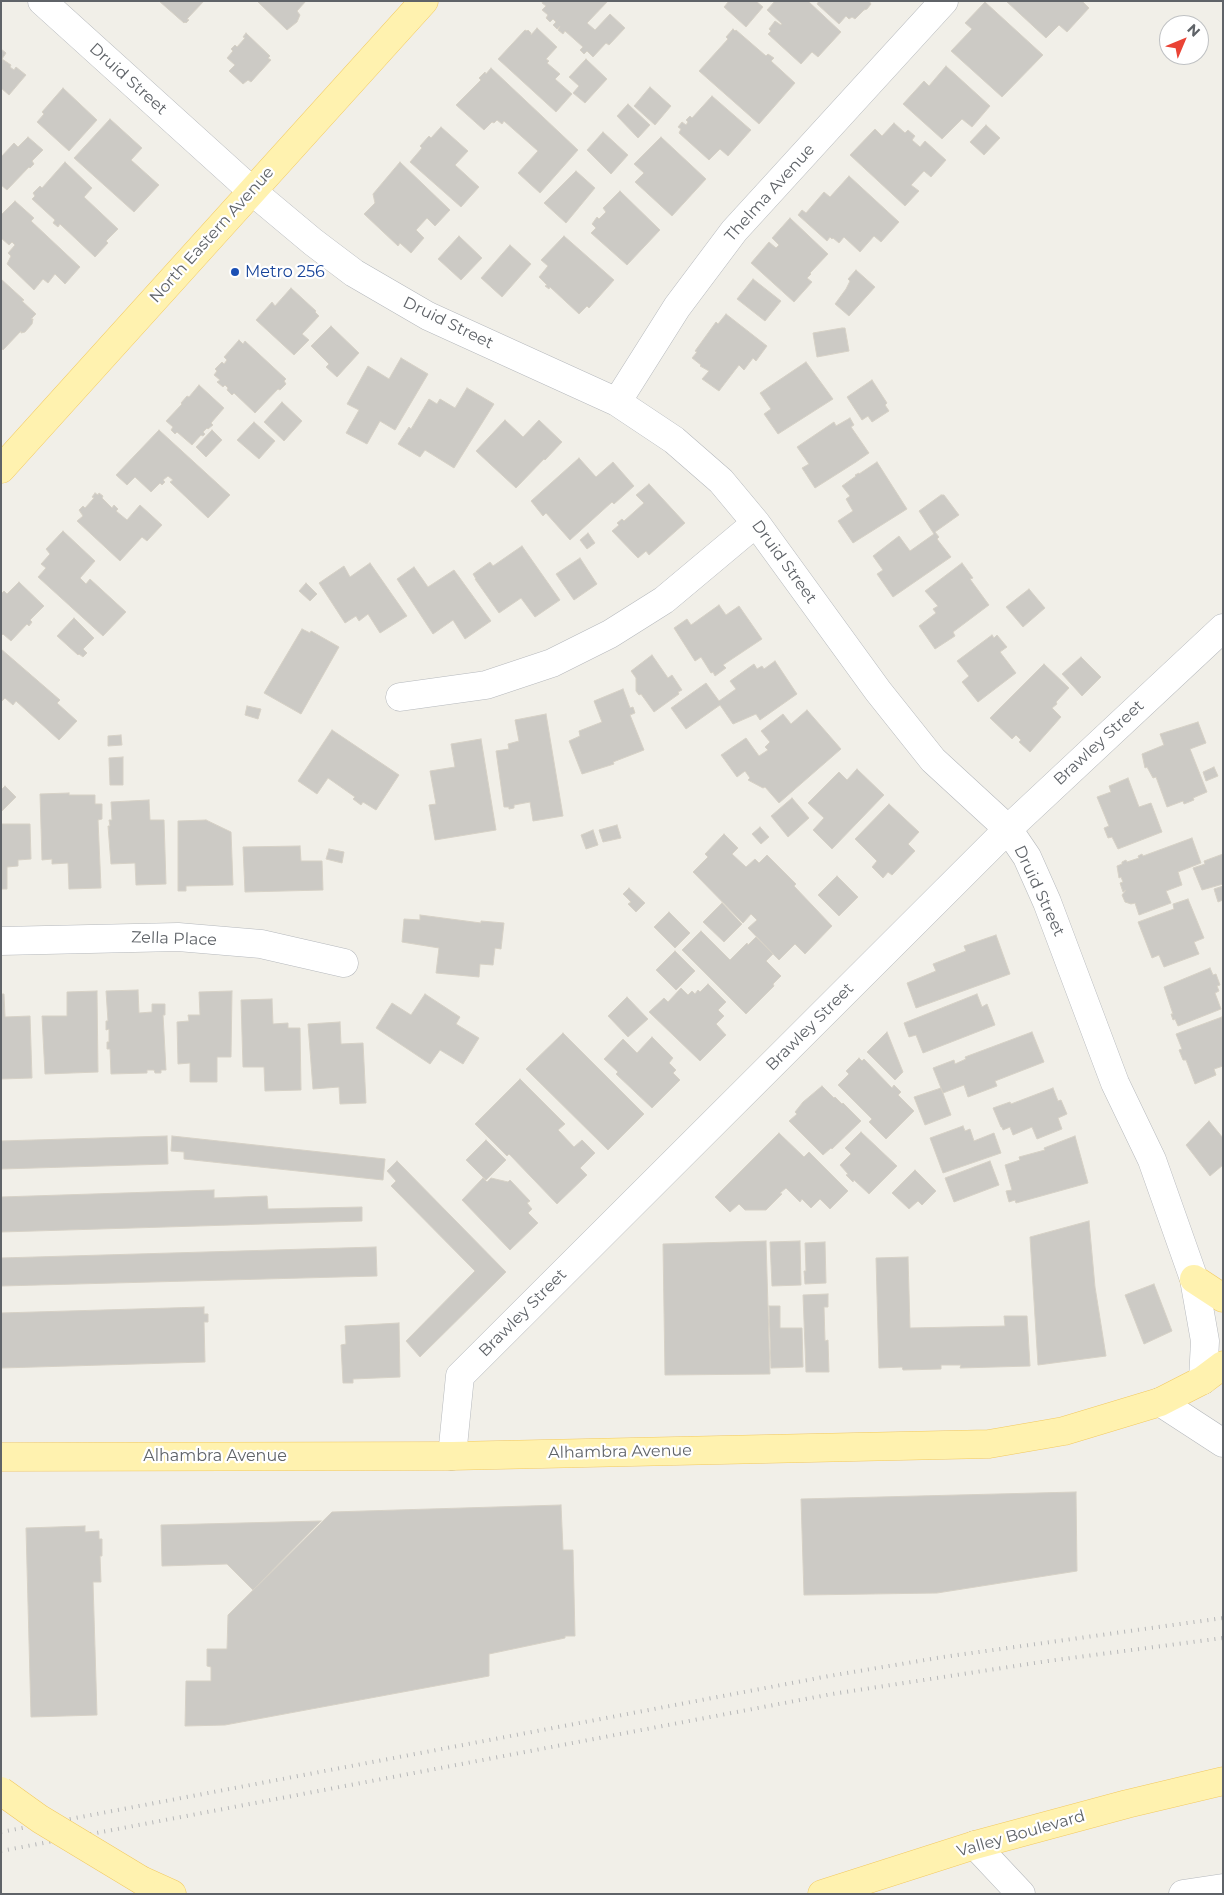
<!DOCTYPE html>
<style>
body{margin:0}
#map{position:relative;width:1224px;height:1895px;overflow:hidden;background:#f1efe8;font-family:Montserrat,sans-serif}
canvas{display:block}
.frame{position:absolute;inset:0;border:2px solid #5f6368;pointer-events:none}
.north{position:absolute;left:1159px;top:15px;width:50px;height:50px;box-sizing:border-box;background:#fff;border:1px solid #bfc1c3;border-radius:50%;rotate:45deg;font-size:14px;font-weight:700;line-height:20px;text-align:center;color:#5f6368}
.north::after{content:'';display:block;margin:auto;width:18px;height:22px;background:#ea4335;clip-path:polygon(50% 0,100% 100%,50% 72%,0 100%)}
</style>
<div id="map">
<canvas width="1224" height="1895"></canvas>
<div class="frame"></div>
<div class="north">N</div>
</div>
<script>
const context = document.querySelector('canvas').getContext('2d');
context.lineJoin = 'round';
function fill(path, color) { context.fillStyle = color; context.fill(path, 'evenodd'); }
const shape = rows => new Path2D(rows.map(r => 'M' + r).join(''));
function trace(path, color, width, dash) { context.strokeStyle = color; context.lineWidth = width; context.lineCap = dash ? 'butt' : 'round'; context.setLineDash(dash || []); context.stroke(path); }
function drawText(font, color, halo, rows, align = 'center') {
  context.font = font + ' Montserrat,sans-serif'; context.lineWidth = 4.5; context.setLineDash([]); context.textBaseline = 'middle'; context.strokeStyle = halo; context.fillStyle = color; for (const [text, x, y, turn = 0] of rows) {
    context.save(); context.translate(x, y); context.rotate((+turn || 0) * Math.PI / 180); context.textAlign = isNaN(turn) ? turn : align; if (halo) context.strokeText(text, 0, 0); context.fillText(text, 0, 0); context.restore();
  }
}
const building = shape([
 [159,1,204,1,187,19,189,20,186,23,185,22,184,23,159,1],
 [257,1,306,1,297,11,300,15,297,22,287,30,257,1],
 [543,1,608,1,587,23,595,30,610,14,625,28,609,45,606,43,593,57,587,51,584,54,580,50,583,47,565,31,563,34,558,30,560,26,557,29,553,25,556,22,553,19,550,22,546,18,548,15,542,10,546,6,542,3,543,1],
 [729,1,756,1,763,7,746,27,724,7,729,1],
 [775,1,808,1,841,32,818,57,812,52,801,64,768,34,771,31,769,29,775,21,781,25,782,24,767,10,775,1],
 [819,1,869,1,871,4,867,9,864,10,855,19,852,17,849,19,846,16,839,24,817,4,819,1],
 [1006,1,1082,1,1089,8,1067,32,1059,25,1046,38,1006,1],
 [985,2,1043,55,1002,97,951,51,972,29,965,23,985,2],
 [537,28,557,47,546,59,549,61,547,63,560,74,555,79,572,94,556,112,498,59,525,30,527,31,528,30,531,33,531,35,537,28],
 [733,29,735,31,736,30,766,56,768,54,774,58,771,61,795,83,759,124,699,71,728,39,726,37,733,29],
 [246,33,270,56,268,58,271,60,251,82,248,80,243,84,229,71,235,65,227,58,233,51,231,49,235,45,237,47,245,38,243,37,246,33],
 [1,49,6,53,2,59,11,65,10,67,14,70,16,67,26,75,9,95,1,88,1,49],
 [586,59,607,79,585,103,573,93,579,86,569,77,586,59],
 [946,66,990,106,972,127,962,119,942,139,903,104,924,81,929,86,946,66],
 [491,68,578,150,540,193,518,173,538,151,504,121,502,124,497,120,494,123,492,122,484,130,456,105,481,80,479,78,485,72,486,74,491,68],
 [650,87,671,106,655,125,634,106,650,87],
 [63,88,97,120,69,151,37,122,44,114,42,112,63,88],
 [712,96,751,130,728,156,720,149,709,160,679,133,681,129,678,127,682,122,686,125,688,122,686,120,690,116,692,118,712,96],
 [628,104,650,125,638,138,617,116,628,104],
 [110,119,142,148,131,160,159,185,134,212,74,158,110,119],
 [894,123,905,133,908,130,915,136,912,140,920,147,925,141,946,160,931,177,924,171,911,185,919,191,905,206,850,155,875,129,882,136,894,123],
 [986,125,1000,138,984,155,970,142,986,125],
 [441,127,468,151,455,165,479,187,461,207,410,162,422,148,420,146,429,136,431,138,441,127],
 [603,132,628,155,611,174,587,150,603,132],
 [28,137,43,150,32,161,34,164,30,168,29,167,7,190,1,185,1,157,14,143,18,147,28,137],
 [661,137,706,179,672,216,635,182,644,173,634,164,661,137],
 [65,162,92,188,84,197,118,229,106,241,108,243,95,257,60,224,58,227,53,223,55,220,32,199,35,196,33,193,40,186,42,188,65,162],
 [400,162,450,210,435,226,427,218,416,230,424,238,411,253,400,243,398,246,364,214,375,203,373,194,400,162],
 [576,171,595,188,566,223,544,203,576,171],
 [849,176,899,222,881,242,874,236,860,252,844,237,839,243,833,238,832,239,830,237,827,241,798,215,802,210,806,213,824,192,830,197,849,176],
 [620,191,660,230,627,265,591,233,596,228,592,224,597,217,599,219,606,212,603,208,620,191],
 [15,201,34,218,31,221,80,267,65,284,55,274,48,283,43,279,34,290,7,264,11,256,8,253,15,245,12,242,9,245,1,238,1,215,15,201],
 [790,218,828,254,810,273,811,274,807,278,812,282,794,302,751,263,769,242,776,248,779,245,772,238,790,218],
 [459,236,482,258,461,280,438,259,459,236],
 [564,236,614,280,589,308,587,306,579,314,550,287,549,289,545,286,547,285,539,277,548,266,541,260,564,236],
 [510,245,531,264,502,297,481,278,510,245],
 [856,270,875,287,849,316,835,304,846,289,850,281,848,279,856,270],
 [1,279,24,300,22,301,36,314,31,319,33,319,32,324,25,332,21,333,21,331,3,350,1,348,1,279],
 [753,279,781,301,765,321,737,299,753,279],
 [291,288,316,311,315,312,319,316,302,334,309,340,294,355,256,320,272,302,275,306,291,288],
 [726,314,767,346,756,361,753,358,744,370,739,365,719,391,702,379,709,371,700,366,701,365,692,358,697,352,695,351,716,322,718,324,726,314],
 [331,326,359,353,337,377,326,367,329,364,311,346,331,326],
 [842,328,845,328,849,351,817,357,813,333,842,328],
 [239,340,243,344,245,341,286,379,284,381,286,384,280,390,278,389,255,413,234,393,232,395,227,390,228,388,225,385,223,387,217,382,220,380,214,375,217,371,215,369,222,362,224,364,227,360,224,357,239,340],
 [401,358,428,374,395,430,380,421,367,444,346,433,359,410,347,404,368,366,389,379,401,358],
 [806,362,833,399,778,434,764,414,771,409,760,393,806,362],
 [872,380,887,403,885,405,889,411,872,422,868,416,862,420,847,397,872,380],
 [199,385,224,408,211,423,213,425,208,429,207,428,203,432,205,434,203,436,201,435,192,445,177,432,175,434,171,430,173,427,166,421,182,404,181,403,187,396,189,397,199,385],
 [467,388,494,404,454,468,425,450,420,457,398,444,409,427,411,429,429,399,437,404,440,399,455,408,467,388],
 [282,402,302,421,284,441,264,422,282,402],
 [850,418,854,425,851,427,869,453,856,462,815,488,802,468,809,464,797,447,834,422,836,426,850,418],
 [505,420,523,437,539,420,562,442,545,460,544,459,516,488,476,451,505,420],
 [254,422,275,441,259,459,237,440,254,422],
 [159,430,230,495,208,518,170,482,173,480,168,476,163,480,165,482,162,485,160,483,151,492,135,477,127,485,116,475,159,430],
 [212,430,222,440,206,457,196,447,212,430],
 [579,458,596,477,613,462,634,486,614,504,612,502,570,540,546,513,543,516,531,501,579,458],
 [877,462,907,509,853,543,838,521,853,511,846,499,850,496,842,486,856,476,855,475,859,473,859,474,877,462],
 [649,484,685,523,649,555,646,551,638,558,612,531,619,525,617,523,622,519,624,521,644,503,636,495,649,484],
 [95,493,98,495,99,493,103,496,102,498,112,508,114,505,118,509,116,511,127,520,140,505,162,525,147,541,142,537,120,561,77,521,83,516,79,510,83,506,85,508,94,498,92,497,95,493],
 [941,495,944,495,959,515,935,532,939,537,937,539,951,557,893,597,877,574,883,570,873,556,899,536,910,551,934,534,919,511,941,495],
 [63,531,95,561,80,578,86,584,90,579,126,612,103,636,38,577,46,568,41,564,50,554,46,549,63,531],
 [588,533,595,543,587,549,580,540,588,533],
 [522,546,560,600,535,617,521,598,499,613,475,579,476,579,473,574,490,562,493,566,522,546],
 [580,558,597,584,574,600,556,574,580,558],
 [370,563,407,616,380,633,368,614,359,621,356,616,345,623,319,583,344,566,350,577,370,563],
 [962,563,973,578,970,579,989,605,953,632,955,636,935,649,919,626,936,613,933,609,938,606,925,591,962,563],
 [414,567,428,587,454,570,491,621,465,639,453,620,433,634,397,579,414,567],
 [19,582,44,606,30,620,32,622,29,626,27,624,11,641,3,634,1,636,1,594,4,591,7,594,19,582],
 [306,583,317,594,310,601,299,591,306,583],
 [1029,589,1045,608,1023,627,1006,607,1029,589],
 [719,605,726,615,739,606,762,639,723,665,726,668,715,676,713,672,711,673,701,657,695,661,674,628,687,619,691,625,719,605],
 [74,618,94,638,83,649,87,653,83,657,79,654,78,655,57,636,74,618],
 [302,629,310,633,311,631,339,647,301,714,264,693,302,629],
 [992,635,994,638,997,635,1007,647,1000,652,1016,673,978,702,962,682,969,676,957,661,992,635],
 [1,649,60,700,57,703,77,721,59,740,16,701,13,705,5,698,1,702,1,649],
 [652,655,668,678,672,675,682,690,678,692,679,694,654,712,641,694,639,695,636,691,636,678,631,671,652,655],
 [1081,657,1101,677,1082,696,1062,674,1081,657],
 [775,661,797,694,760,720,756,714,733,724,720,705,686,729,671,708,706,683,719,701,736,689,730,681,754,664,757,669,762,666,764,669,775,661],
 [1044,664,1069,688,1056,702,1057,704,1052,708,1061,717,1030,752,1019,742,1021,740,1016,735,1012,739,990,718,1044,664],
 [623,689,630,708,633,707,635,713,630,715,644,750,613,762,614,764,582,774,569,741,580,736,579,731,602,722,594,701,623,689],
 [247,706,261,709,258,719,245,715,247,706],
 [807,710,841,749,779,803,765,787,763,788,748,780,750,778,745,771,737,777,721,755,746,738,759,756,768,750,765,747,770,742,761,731,783,714,791,724,807,710],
 [546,714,563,816,533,821,530,802,514,805,514,808,509,809,509,807,504,807,496,751,509,749,508,744,519,741,515,720,546,714],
 [1198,722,1206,743,1190,749,1207,792,1193,798,1194,800,1184,804,1183,801,1167,807,1156,777,1153,778,1147,767,1145,768,1142,754,1164,745,1160,734,1198,722],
 [332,730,399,775,376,810,363,802,361,805,353,799,355,797,328,778,317,794,298,781,332,730],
 [121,735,122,745,108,746,108,736,121,735],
 [481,739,496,830,435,840,429,805,436,804,430,771,455,767,451,744,481,739],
 [123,757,123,785,110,785,109,758,123,757],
 [1214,767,1218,776,1206,781,1203,772,1214,767],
 [857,769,884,795,832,849,813,830,824,818,808,803,839,772,847,780,857,769],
 [1128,778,1139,807,1151,803,1162,832,1118,849,1112,837,1108,838,1104,828,1109,826,1097,797,1111,792,1109,786,1128,778],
 [5,786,16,797,1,812,1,790,5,786],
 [69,793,69,795,95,795,95,804,102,804,102,819,98,820,101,888,69,889,68,863,52,864,52,859,42,860,40,794,69,793],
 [792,798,809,818,788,837,771,816,792,798],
 [149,800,150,820,164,820,166,884,136,885,135,863,111,864,108,826,110,826,109,820,112,820,111,802,149,800],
 [889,804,919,832,908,844,915,851,892,875,888,872,883,878,872,867,877,861,855,839,889,804],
 [206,820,231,832,233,885,186,886,186,891,178,891,178,821,206,820],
 [1,824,30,824,31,859,18,860,18,866,7,867,7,889,1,889,1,824],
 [617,825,621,838,603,842,599,830,617,825],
 [760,827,769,837,761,844,752,834,760,827],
 [593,830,598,845,586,849,581,835,593,830],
 [724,834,738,848,732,854,746,867,755,859,759,863,767,855,796,884,794,886,832,926,805,954,795,944,779,960,748,928,757,920,751,914,743,923,693,872,708,857,705,854,724,834],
 [1192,838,1201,863,1178,872,1182,885,1166,891,1171,903,1139,915,1135,903,1131,904,1125,902,1122,895,1126,890,1123,892,1120,883,1123,882,1121,877,1119,878,1117,866,1122,864,1122,862,1126,860,1127,862,1139,858,1138,856,1142,854,1143,856,1192,838],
 [300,846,301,861,322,861,323,890,245,892,243,847,300,846],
 [329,849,344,852,342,863,326,859,329,849],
 [1223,854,1223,884,1202,890,1193,868,1205,864,1204,861,1223,854],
 [837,876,858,897,839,916,818,895,837,876],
 [1223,886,1223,900,1218,902,1214,889,1223,886],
 [629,888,645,903,636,912,628,904,631,902,623,894,629,888],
 [1188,899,1204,938,1194,942,1199,954,1164,967,1159,955,1152,958,1138,922,1174,909,1173,904,1188,899],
 [722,903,742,924,724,942,703,922,722,903],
 [669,912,690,933,675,948,654,927,669,912],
 [420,915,481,923,481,921,504,923,501,949,495,948,493,965,480,964,479,977,436,973,439,948,402,942,404,919,420,920,420,915],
 [701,931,730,960,747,943,748,945,756,937,773,954,766,961,781,976,773,984,774,986,746,1014,682,950,701,931],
 [996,935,1010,974,916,1008,907,983,936,971,933,964,966,951,964,946,996,935],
 [675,951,695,971,676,990,656,970,675,951],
 [1210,968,1213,975,1216,974,1220,985,1217,986,1219,991,1215,993,1221,1009,1178,1026,1175,1019,1173,1020,1171,1014,1173,1014,1164,987,1210,968],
 [708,984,726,1002,718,1010,724,1016,716,1024,726,1035,700,1061,649,1012,664,998,668,1002,681,988,688,995,692,991,695,994,698,990,700,992,708,984],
 [138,990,139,1013,152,1012,152,1004,165,1004,165,1015,163,1015,166,1070,161,1070,161,1073,155,1073,154,1070,147,1070,147,1073,111,1074,110,1049,107,1049,107,1042,109,1042,109,1029,106,1030,106,1021,108,1021,106,991,138,990],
 [97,991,98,1072,45,1074,42,1016,67,1016,67,992,97,991],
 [232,991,231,1057,217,1057,217,1082,190,1082,190,1063,178,1064,177,1022,189,1021,188,1015,200,1015,199,992,232,991],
 [1,994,4,994,5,1017,30,1016,32,1078,1,1079,1,994],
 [425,994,460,1017,456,1024,479,1038,463,1064,440,1050,430,1064,376,1028,392,1003,411,1015,425,994],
 [977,994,982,1007,987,1004,995,1025,923,1053,916,1035,909,1037,904,1023,977,994],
 [627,997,648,1019,628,1037,608,1016,627,997],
 [272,999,273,1024,288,1023,288,1028,300,1028,301,1090,265,1091,264,1067,243,1067,241,1000,272,999],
 [1222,1017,1223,1066,1214,1069,1216,1075,1195,1084,1186,1060,1183,1060,1179,1050,1182,1049,1176,1034,1222,1017],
 [340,1022,341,1044,363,1043,366,1103,340,1104,339,1087,313,1089,308,1024,340,1022],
 [887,1032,903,1072,895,1080,867,1052,887,1032],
 [1032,1032,1044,1062,995,1081,997,1086,968,1097,964,1085,943,1093,933,1068,954,1060,955,1064,966,1059,965,1057,1032,1032],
 [563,1033,644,1114,608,1150,526,1069,563,1033],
 [652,1037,673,1058,669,1063,676,1070,673,1073,680,1080,652,1108,616,1074,618,1072,604,1059,623,1039,637,1053,652,1037],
 [859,1058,862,1061,864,1059,892,1088,894,1085,901,1092,898,1095,914,1111,886,1139,869,1122,872,1119,838,1085,849,1074,846,1071,859,1058],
 [520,1079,565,1124,558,1130,574,1147,582,1140,595,1153,580,1168,587,1175,557,1204,509,1154,507,1156,475,1124,520,1079],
 [822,1086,834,1098,835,1097,842,1104,843,1103,861,1121,832,1149,831,1148,823,1155,789,1121,797,1114,795,1112,803,1102,822,1086],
 [941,1088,951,1115,925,1125,914,1097,941,1088],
 [1053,1088,1058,1101,1061,1100,1067,1114,1058,1118,1062,1129,1037,1139,1032,1127,1013,1135,1010,1127,1003,1130,1002,1127,1001,1127,993,1108,1010,1102,1011,1104,1053,1088],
 [1209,1121,1223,1138,1223,1165,1210,1176,1186,1145,1209,1121],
 [963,1126,965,1131,970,1129,974,1141,994,1133,1001,1153,943,1173,930,1138,963,1126],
 [861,1132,897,1166,869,1194,854,1180,853,1182,846,1175,848,1174,840,1165,851,1154,845,1148,861,1132],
 [779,1133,804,1157,809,1152,848,1191,830,1209,820,1199,811,1208,802,1199,800,1202,786,1188,780,1193,782,1194,766,1210,745,1210,739,1204,730,1212,715,1197,779,1133],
 [167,1136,168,1164,1,1169,1,1141,167,1136],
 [172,1136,385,1159,383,1180,184,1159,184,1152,171,1151,172,1136],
 [1075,1136,1088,1183,1016,1203,1015,1200,1009,1202,1006,1191,1012,1190,1005,1165,1020,1160,1019,1157,1045,1150,1044,1148,1075,1136],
 [486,1140,506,1160,486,1180,466,1160,486,1140],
 [397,1161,506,1272,420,1357,406,1341,475,1271,391,1186,396,1181,387,1171,397,1161],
 [990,1161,999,1185,954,1202,945,1178,990,1161],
 [915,1170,936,1191,922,1205,918,1201,909,1209,892,1193,915,1170],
 [483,1178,487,1182,491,1178,508,1182,510,1180,530,1201,527,1203,532,1209,528,1213,538,1223,510,1250,462,1200,483,1178],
 [214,1190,214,1198,267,1196,268,1209,362,1207,362,1221,1,1232,1,1197,214,1190],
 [1089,1221,1095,1287,1106,1356,1038,1365,1030,1237,1089,1221],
 [766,1241,770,1374,665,1375,663,1244,766,1241],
 [800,1241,801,1285,772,1286,770,1242,800,1241],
 [825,1242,826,1283,805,1284,804,1271,806,1271,805,1243,825,1242],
 [376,1247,377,1276,1,1286,1,1258,376,1247],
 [908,1257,910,1328,1005,1326,1004,1316,1027,1316,1030,1366,960,1368,961,1365,941,1365,941,1369,903,1370,902,1367,879,1368,876,1258,908,1257],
 [1154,1284,1172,1331,1144,1344,1125,1295,1154,1284],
 [828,1294,828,1307,824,1307,825,1341,828,1340,829,1372,806,1372,803,1295,828,1294],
 [769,1306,780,1306,780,1328,802,1328,803,1367,771,1368,769,1306],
 [204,1307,204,1314,208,1314,208,1322,204,1322,205,1362,1,1368,1,1313,204,1307],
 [399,1323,400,1377,353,1379,353,1383,343,1383,341,1345,346,1344,345,1326,399,1323],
 [1076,1492,1077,1571,937,1593,804,1595,801,1499,1076,1492],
 [561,1505,563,1550,573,1550,575,1636,565,1636,565,1638,489,1654,489,1676,225,1725,185,1726,186,1681,211,1681,211,1667,207,1666,207,1649,227,1649,228,1615,332,1512,561,1505],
 [321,1521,253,1590,227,1564,162,1566,161,1525,321,1521],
 [85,1526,85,1532,99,1531,99,1539,102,1539,102,1556,100,1556,101,1582,93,1582,97,1715,31,1717,26,1528,85,1526]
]);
fill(building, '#cccac5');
trace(building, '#d6d1c6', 1);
const minor = shape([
 [42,1,252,191,313,242,354,273,428,316,617,402,674,440,721,481,756,523,878,691,933,760,1008,829,1027,857,1047,902,1115,1083,1152,1160,1194,1279,1205,1341,1203,1380],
 [617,402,677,307,734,231,944,1],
 [400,697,486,685,552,663,610,634,664,600,756,523],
 [1,941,178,937,261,944,344,963],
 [1160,1402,1223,1443],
 [452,1456,460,1376,1008,829,1223,628],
 [975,1845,1021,1894],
 [1183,1894,1223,1888]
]);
const major = shape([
 [1,469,424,1],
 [1194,1279,1223,1298],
 [1,1457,452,1456,989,1444,1064,1431,1160,1402,1203,1380,1223,1365],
 [141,1880,172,1894],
 [822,1894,975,1845,1127,1804,1223,1781]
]);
trace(minor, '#b5b8bc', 29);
trace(major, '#f2c960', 29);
trace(minor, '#fff', 28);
trace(major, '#fff2af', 28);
trace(shape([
 [1,1832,829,1676,943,1657,1223,1618],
 [1,1851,832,1694,1048,1661,1223,1638]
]), '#b6b7b8', 4, [1, 6]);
const majorBridge = shape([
 [1,1791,40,1819,141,1880]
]);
trace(majorBridge, '#f2c960', 29, []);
trace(majorBridge, '#fff2af', 28);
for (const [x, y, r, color] of [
 [235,272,5,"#1a4fb4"]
]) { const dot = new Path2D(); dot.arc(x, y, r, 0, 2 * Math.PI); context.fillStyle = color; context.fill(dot); trace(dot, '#fff', 2); }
drawText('16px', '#5f6368', '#fff', [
 ["Druid Street",128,79,42],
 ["Thelma Avenue",770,193,-48],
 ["North Eastern Avenue",212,235,-48],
 ["Druid Street",448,323,26],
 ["Druid Street",784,562,54],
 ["Brawley Street",1099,743,-43],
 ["Druid Street",1039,891,65],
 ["Zella Place",174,939,2],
 ["Brawley Street",810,1027,-45],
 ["Brawley Street",523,1313,-45],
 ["Alhambra Avenue",620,1452,-1],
 ["Alhambra Avenue",215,1456],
 ["Valley Boulevard",1021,1834,-16]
]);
drawText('16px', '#164399', '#fff', [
 ["Metro 256",245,272]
], 'left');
</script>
